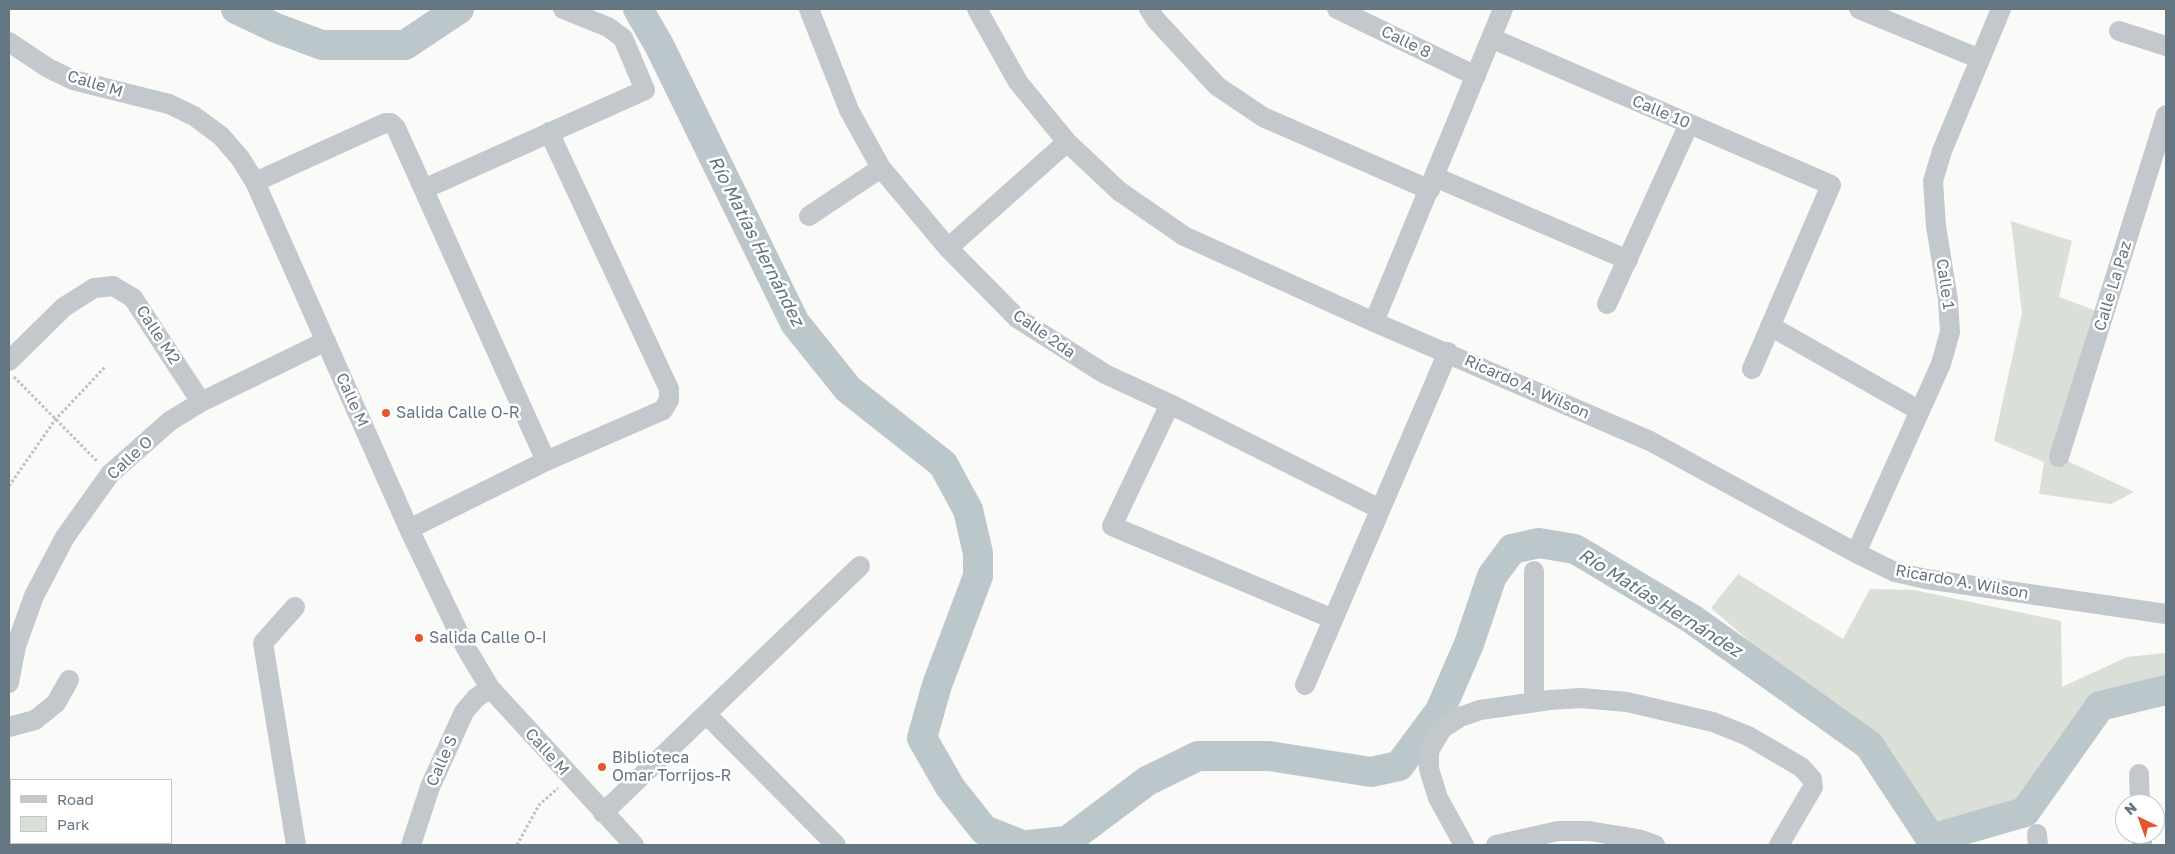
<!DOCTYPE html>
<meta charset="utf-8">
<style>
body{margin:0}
#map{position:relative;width:2175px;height:854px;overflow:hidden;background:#fafaf8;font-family:"Golos Text",sans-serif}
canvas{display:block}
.frame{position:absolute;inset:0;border:10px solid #657683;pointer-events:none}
.legend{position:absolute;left:10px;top:779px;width:162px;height:65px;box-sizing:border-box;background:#fff;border:1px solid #c1c8cd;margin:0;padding:6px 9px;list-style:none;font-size:15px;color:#657683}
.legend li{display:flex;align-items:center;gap:10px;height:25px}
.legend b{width:25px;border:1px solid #c1c8cd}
.north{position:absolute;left:2115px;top:794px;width:50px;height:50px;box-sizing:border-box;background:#fff;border:1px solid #c1c8cd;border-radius:50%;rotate:318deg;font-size:14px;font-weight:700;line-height:20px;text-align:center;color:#657683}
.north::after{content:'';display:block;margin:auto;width:18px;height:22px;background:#e4572e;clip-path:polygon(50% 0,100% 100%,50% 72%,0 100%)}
</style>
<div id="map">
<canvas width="2175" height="854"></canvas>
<div class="frame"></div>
<ul class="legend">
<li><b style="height:6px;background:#c3c8cc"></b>Road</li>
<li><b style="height:14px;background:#dadfd7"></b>Park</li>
</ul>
<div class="north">N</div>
</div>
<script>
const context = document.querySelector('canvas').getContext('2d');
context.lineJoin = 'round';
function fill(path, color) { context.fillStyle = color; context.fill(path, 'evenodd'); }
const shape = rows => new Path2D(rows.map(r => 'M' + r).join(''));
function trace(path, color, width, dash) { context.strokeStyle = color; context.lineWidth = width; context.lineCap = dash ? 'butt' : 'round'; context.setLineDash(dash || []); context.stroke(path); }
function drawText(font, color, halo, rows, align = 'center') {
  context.font = font + ' "Golos Text",sans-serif'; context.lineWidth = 5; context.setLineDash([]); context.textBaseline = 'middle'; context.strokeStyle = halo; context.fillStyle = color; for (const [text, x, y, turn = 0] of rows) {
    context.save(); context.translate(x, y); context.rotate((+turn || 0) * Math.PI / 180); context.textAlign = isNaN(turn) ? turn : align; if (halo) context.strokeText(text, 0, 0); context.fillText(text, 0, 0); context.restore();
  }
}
fill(shape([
 [2011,221,2072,241,2059,297,2102,313,2059,457,2134,492,2111,504,2039,494,2044,462,1994,441,2022,313],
 [1738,574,1843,639,1870,589,1914,590,2061,621,2062,687,2127,657,2166,653,2166,690,2100,706,2025,812,1931,839,1869,745,1711,608]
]), '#dadfd7');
trace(shape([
 [236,9,276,28,322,45,405,45,459,9],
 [638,9,659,45,795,323,848,389,943,464,968,510,978,553,978,576,937,685,922,738,950,787,984,830,1022,845],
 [1028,845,1067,841,1147,781,1198,756,1269,756,1371,772,1399,766,1440,711,1469,644,1492,576,1512,549,1539,543,1575,549,1692,619,1869,745,1931,839,2025,812,2100,706,2166,690]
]), '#bbc7cb', 30);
trace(shape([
 [14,377,97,461],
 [9,486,55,420,105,367],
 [9,813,11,814],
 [517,845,539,805,558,788]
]), '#bbbfc2', 3, [2.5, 2.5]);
trace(shape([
 [809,9,849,110,881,168,948,248,1017,318,1105,374,1170,404,1380,509],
 [977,9,1018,82,1067,142,1119,191,1184,236,1374,322,1650,441,1856,553,1895,572,1926,579,2166,614],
 [1149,9,1156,20,1217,86,1263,117,1430,190],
 [1337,9,1476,76],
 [1859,9,1980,59],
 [2119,31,2166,46],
 [1491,38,1831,185,1752,369],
 [9,42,48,68,73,80,169,104,194,116,221,136,240,158,255,182,409,529,466,648,490,688,502,701,634,845],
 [1435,177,1628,260],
 [255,182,385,123,391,123,396,128,546,461],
 [424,189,645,90,623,38,608,27,563,9],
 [809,216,881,168],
 [948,248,1067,142],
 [1607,304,1689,124],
 [1374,322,1503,9],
 [1770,326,1920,411],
 [9,361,64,307,94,288,113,286,133,298,201,402],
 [1170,404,1112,526,1333,619],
 [2059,457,2166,115],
 [409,529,546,461,663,410,669,400,669,389,549,132],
 [1856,553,1941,364,1950,332,1948,300,1936,226,1933,181,1942,151,2001,9],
 [295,607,263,643,296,845],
 [9,683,16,646,34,596,65,537,110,474,170,421,201,402,326,341],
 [1305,685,1448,352],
 [1534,702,1534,571],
 [706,714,836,845],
 [9,727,35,720,56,703,69,680],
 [2139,774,2140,804],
 [603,813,860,566],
 [2037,834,2038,845],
 [2142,834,2142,845],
 [411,845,430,787,464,712,476,698,490,688],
 [1464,845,1438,798,1429,769,1429,751,1442,729,1460,717,1480,710,1550,700,1581,698,1627,702,1713,722,1748,736,1801,767,1812,779,1813,787,1779,845],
 [1496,845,1558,831,1589,831,1638,839,1655,845]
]), '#c3c8cc', 20);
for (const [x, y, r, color] of [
 [386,413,5,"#e4572e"],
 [419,638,5,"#e4572e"],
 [602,767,5,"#e4572e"]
]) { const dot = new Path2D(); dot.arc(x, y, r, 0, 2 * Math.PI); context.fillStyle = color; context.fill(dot); trace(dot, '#fff', 2); }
drawText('16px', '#657683', '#fff', [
 ["Calle 8",1406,42,26],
 ["Calle M",95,84,17],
 ["Calle 10",1661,112,23],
 ["Calle 1",1945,284,82],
 ["Calle La Paz",2113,286,-73],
 ["Calle 2da",1044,334,35],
 ["Calle M2",158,335,57],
 ["Ricardo A. Wilson",1527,387,24],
 ["Calle M",352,400,66],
 ["Calle O",130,458,-43],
 ["Ricardo A. Wilson",1962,582,10],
 ["Calle M",547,752,48],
 ["Calle S",442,761,-66]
]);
drawText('16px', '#657683', '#fff', [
 ["Salida Calle O-R",396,413],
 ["Salida Calle O-I",429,638],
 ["Biblioteca",612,758],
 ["Omar Torrijos-R",612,776]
], 'left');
drawText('italic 18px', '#60757c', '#fff', [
 ["Río Matías Hernández",756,241,63],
 ["Río Matías Hernández",1660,603,32]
]);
</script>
